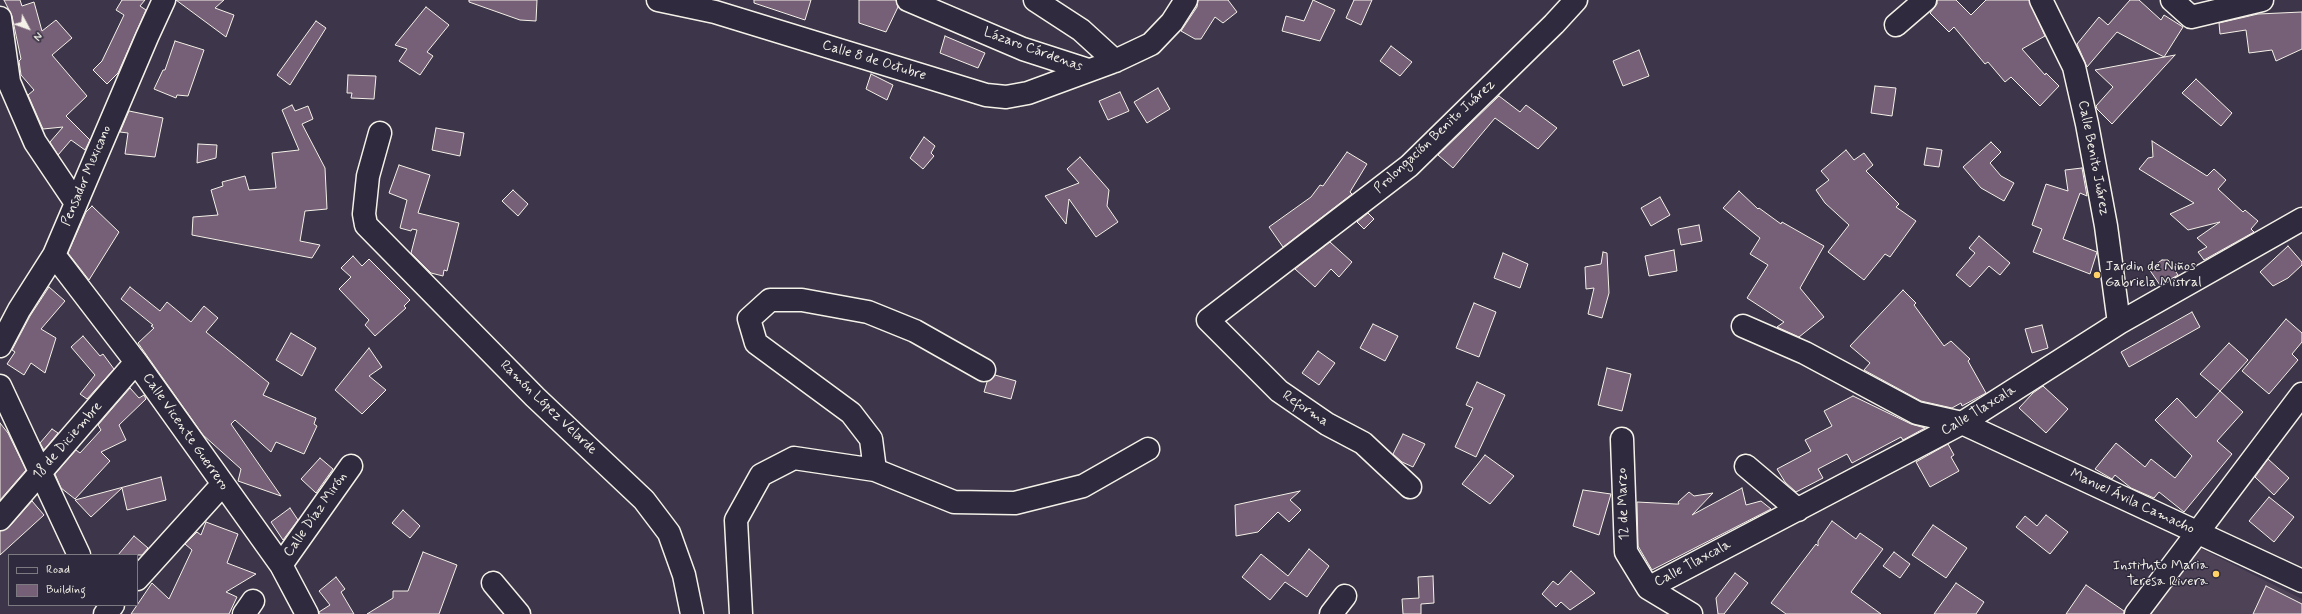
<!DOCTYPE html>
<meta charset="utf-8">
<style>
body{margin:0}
#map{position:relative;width:2302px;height:614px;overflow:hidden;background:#3d3549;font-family:Mynerve,sans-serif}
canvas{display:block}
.legend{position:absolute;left:8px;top:554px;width:130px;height:52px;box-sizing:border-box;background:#2f2a3d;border:1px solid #7e7a81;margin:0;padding:5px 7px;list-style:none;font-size:12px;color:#f4f1e8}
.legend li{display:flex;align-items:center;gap:8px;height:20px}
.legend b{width:20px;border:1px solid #7e7a81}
.north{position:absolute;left:8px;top:8px;width:40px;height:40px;-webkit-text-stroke:3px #2f2a3d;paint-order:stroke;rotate:131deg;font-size:11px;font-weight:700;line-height:16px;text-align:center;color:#f4f1e8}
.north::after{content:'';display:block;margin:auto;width:14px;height:18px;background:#f4f1e8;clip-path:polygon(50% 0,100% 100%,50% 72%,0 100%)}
</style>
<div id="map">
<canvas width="2302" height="614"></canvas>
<ul class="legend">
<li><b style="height:5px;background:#2f2a3d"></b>Road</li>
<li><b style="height:11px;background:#766077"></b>Building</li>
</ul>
<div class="north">N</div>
</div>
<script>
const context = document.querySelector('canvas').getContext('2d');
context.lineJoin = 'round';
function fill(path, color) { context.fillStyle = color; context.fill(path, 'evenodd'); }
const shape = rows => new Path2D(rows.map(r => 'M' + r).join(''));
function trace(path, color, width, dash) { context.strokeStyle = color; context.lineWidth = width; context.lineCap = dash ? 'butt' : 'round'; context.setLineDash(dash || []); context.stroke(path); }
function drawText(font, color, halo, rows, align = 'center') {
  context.font = font + ' Mynerve,sans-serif'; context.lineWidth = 3; context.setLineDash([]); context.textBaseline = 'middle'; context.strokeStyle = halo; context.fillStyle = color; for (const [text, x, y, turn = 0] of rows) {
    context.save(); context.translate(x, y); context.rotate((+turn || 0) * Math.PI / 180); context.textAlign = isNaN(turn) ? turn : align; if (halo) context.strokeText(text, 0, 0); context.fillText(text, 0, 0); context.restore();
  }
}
fill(shape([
 [2200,548,2302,599,2302,614,2151,614]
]), '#4e4257');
const building = shape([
 [4,0,20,0,22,6,34,2,42,31,56,20,72,38,52,55,87,96,66,116,90,140,85,150,71,140,58,155,50,142,63,127,43,129,28,95,34,90,21,75,19,61,21,59,12,16,4,0],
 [122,0,145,0,140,6,146,10,118,73,107,84,93,70,102,61,124,15,116,10,122,0],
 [176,0,224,0,215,8,234,15,226,37,176,0],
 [469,0,537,0,536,21,520,20,469,2,469,0],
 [754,0,811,0,805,20,754,3,754,0],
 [859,0,896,0,898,7,886,32,859,23,859,0],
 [1198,0,1228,0,1237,12,1223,23,1215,17,1201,39,1195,39,1181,31,1197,7,1198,0],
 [1313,0,1335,10,1320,41,1282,31,1286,16,1304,21,1313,0],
 [1354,0,1372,0,1361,25,1346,18,1354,0],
 [1937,0,1956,0,1971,15,1986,0,2029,0,2045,36,2022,49,2045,75,2046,73,2059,86,2040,106,2011,77,2005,82,1988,62,1985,64,1954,27,1949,32,1930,13,1937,4,1937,0],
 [2130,0,2139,0,2161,20,2164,15,2183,27,2164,57,2117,32,2087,67,2077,44,2099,17,2108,25,2130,0],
 [426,7,449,25,427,52,433,56,420,75,399,61,407,49,395,45,426,7],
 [2302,12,2302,49,2276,61,2272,50,2249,53,2246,30,2220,34,2219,23,2258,14,2302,12],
 [316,21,326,28,290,85,277,75,316,21],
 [945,36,985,53,978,68,940,53,945,36],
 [175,41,204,50,188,96,177,95,176,98,154,89,163,70,165,70,175,41],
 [1391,46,1412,62,1400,76,1380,61,1391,46],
 [1639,50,1649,76,1623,86,1613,61,1639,50],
 [2175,55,2112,124,2097,109,2096,106,2113,87,2095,70,2175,55],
 [871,74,893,85,887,100,866,89,871,74],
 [348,75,376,76,374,99,351,98,352,93,347,93,348,75],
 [2196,79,2232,113,2221,126,2182,93,2196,79],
 [1875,86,1896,88,1892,116,1871,113,1875,86],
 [1158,88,1170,109,1147,123,1134,102,1158,88],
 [1120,92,1129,111,1108,120,1099,101,1120,92],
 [1499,96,1520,112,1526,105,1557,128,1538,149,1495,118,1453,168,1438,155,1499,96],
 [292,105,295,111,308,106,313,119,302,124,325,168,327,209,305,211,300,241,320,245,312,258,192,235,193,217,218,215,211,190,223,186,222,182,245,176,249,190,276,188,272,153,299,150,282,110,292,105],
 [129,111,163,118,155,157,125,154,128,133,120,132,129,111],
 [436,128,464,133,460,156,432,150,436,128],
 [924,137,935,146,931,153,934,156,923,169,910,158,924,137],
 [2152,141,2207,176,2214,169,2226,180,2218,189,2243,212,2245,210,2258,221,2251,229,2254,232,2204,260,2198,252,2207,247,2197,238,2220,222,2188,230,2170,214,2194,203,2139,169,2148,158,2153,157,2152,141],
 [1991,142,2001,152,1990,163,2001,176,2014,183,2004,201,1981,188,1963,167,1991,142],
 [198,144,217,145,216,158,197,163,198,144],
 [1927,148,1942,150,1939,167,1924,165,1927,148],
 [1846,150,1854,160,1864,153,1873,165,1866,171,1899,204,1896,207,1916,221,1890,257,1885,254,1864,280,1828,252,1849,225,1825,203,1816,190,1829,180,1821,171,1846,150],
 [1347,152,1367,164,1350,192,1352,194,1283,247,1269,227,1311,197,1320,185,1323,186,1347,152],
 [1080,157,1109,190,1107,206,1118,222,1096,237,1069,199,1066,224,1045,196,1079,183,1067,169,1080,157],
 [399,165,430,175,418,213,459,223,447,271,444,270,443,276,431,273,411,253,417,230,412,229,411,231,400,228,407,200,389,193,399,165],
 [2082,168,2087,196,2080,193,2063,239,2097,252,2090,274,2033,252,2042,229,2032,225,2046,184,2068,191,2065,170,2082,168],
 [513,190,528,204,518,216,502,201,513,190],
 [1739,191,1758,209,1759,208,1781,224,1782,222,1824,246,1800,288,1824,317,1799,337,1777,327,1784,322,1747,298,1768,265,1750,254,1760,238,1723,208,1739,191],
 [1660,197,1670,215,1651,226,1641,208,1660,197],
 [92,206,119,232,89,280,68,253,86,212,92,206],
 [1368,213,1374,219,1364,229,1357,222,1368,213],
 [1699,225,1702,241,1681,245,1678,229,1699,225],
 [1979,236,2010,263,2000,275,1989,266,1970,287,1956,275,1975,253,1969,248,1979,236],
 [1330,242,1352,262,1339,277,1331,269,1315,287,1295,269,1330,242],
 [2288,246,2302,262,2302,265,2288,278,2273,286,2260,272,2288,246],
 [1674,250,1677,271,1649,276,1645,256,1674,250],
 [1603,252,1607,253,1609,293,1602,318,1588,314,1594,288,1586,289,1585,267,1601,264,1603,252],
 [1503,253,1528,264,1520,288,1494,278,1503,253],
 [353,256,362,266,369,259,410,300,404,306,406,308,375,336,365,325,369,320,339,289,351,277,341,268,353,256],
 [2162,260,2168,260,2178,275,2160,285,2149,269,2162,260],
 [49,287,65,301,41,329,56,338,45,373,31,363,24,375,7,364,15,352,12,350,30,316,49,287],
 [130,287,160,311,167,302,191,322,204,306,218,318,206,332,269,383,263,395,316,418,314,424,317,426,304,454,276,442,271,452,235,420,231,424,281,496,238,481,241,469,203,435,138,343,154,328,151,326,153,325,121,299,130,287],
 [1903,290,1916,303,1914,305,1944,346,1951,341,1970,359,1968,361,1986,393,1962,406,1961,403,1952,408,1921,401,1864,370,1870,363,1850,346,1903,290],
 [1474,303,1496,312,1479,357,1456,348,1474,303],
 [2192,312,2200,327,2129,367,2121,352,2192,312],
 [2286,319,2302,333,2302,342,2292,354,2298,360,2269,394,2242,371,2286,319],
 [1373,324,1398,336,1385,361,1360,348,1373,324],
 [2042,325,2048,348,2032,353,2025,329,2042,325],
 [291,333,316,348,302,376,276,360,291,333],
 [83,336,100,356,103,354,114,369,87,399,80,394,95,375,71,347,83,336],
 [2229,343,2248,360,2220,391,2200,374,2229,343],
 [369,348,382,367,369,376,386,390,362,414,335,390,369,348],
 [1318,351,1335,363,1319,385,1302,373,1318,351],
 [1607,368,1631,374,1622,411,1598,405,1607,368],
 [995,375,1016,381,1011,399,984,392,987,382,995,375],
 [1477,382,1505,395,1476,457,1455,447,1473,408,1466,405,1477,382],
 [2043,386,2068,409,2046,433,2019,408,2033,393,2043,386],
 [130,388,139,398,144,395,146,399,119,425,126,440,101,452,110,461,75,499,61,488,55,474,76,450,80,453,101,430,98,425,130,388],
 [2220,391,2243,412,2217,441,2232,454,2184,512,2159,492,2154,498,2131,488,2115,475,2112,479,2095,469,2116,443,2145,467,2151,459,2175,478,2192,456,2155,420,2177,398,2196,418,2220,391],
 [1853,396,1911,424,1925,428,1903,440,1901,437,1852,463,1847,454,1818,469,1823,478,1796,492,1785,482,1777,469,1811,451,1805,440,1832,426,1824,411,1853,396],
 [0,423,8,433,26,470,0,500,0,423],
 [52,429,58,433,44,450,40,443,52,429],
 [1403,434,1425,444,1413,467,1402,462,1393,454,1403,434],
 [1948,444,1954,455,1951,457,1959,471,1930,487,1916,462,1948,444],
 [1485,455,1514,476,1490,504,1462,484,1485,455],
 [320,458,333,469,316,493,301,479,320,458],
 [2268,459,2289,478,2274,495,2255,477,2268,459],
 [161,477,166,500,127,510,122,488,91,517,75,500,161,477],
 [1742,488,1746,505,1761,501,1771,509,1652,570,1638,546,1637,502,1676,504,1679,504,1678,502,1689,492,1694,496,1713,493,1692,515,1742,488],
 [1583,490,1611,494,1599,535,1573,526,1583,490],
 [1300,491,1290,500,1301,510,1289,522,1278,512,1258,532,1236,536,1235,505,1300,491],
 [2269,497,2294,517,2274,542,2249,521,2269,497],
 [32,501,44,515,0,555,0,531,9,527,32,501],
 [290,508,298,520,283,540,271,522,290,508],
 [403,510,420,526,410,538,392,523,403,510],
 [2046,515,2068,532,2050,554,2016,527,2025,516,2037,526,2046,515],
 [1832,521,1856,539,1860,533,1883,549,1851,592,1881,614,1786,614,1771,603,1816,544,1818,546,1818,541,1832,521],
 [206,522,238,534,227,563,256,574,226,592,237,597,229,614,131,614,152,583,169,599,192,550,185,544,197,532,201,535,206,522],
 [1933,525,1967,548,1946,578,1912,555,1933,525],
 [134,536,148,548,142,555,118,555,134,536],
 [1309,549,1329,566,1307,597,1285,582,1270,600,1242,577,1261,554,1288,576,1309,549],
 [423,552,457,565,439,614,367,614,393,598,393,591,408,591,423,552],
 [1894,552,1910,564,1900,578,1883,566,1894,552],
 [1571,571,1595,593,1570,610,1561,602,1556,607,1542,594,1553,581,1558,585,1571,571],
 [1735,573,1748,583,1724,614,1718,614,1716,598,1735,573],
 [1433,576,1434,603,1421,604,1421,614,1403,614,1402,599,1419,598,1418,577,1433,576],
 [336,577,345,589,341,592,354,614,319,614,319,612,330,605,319,591,336,577],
 [1956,583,1984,602,1976,614,1934,614,1956,583],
 [2086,585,2124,611,2124,614,2066,614,2086,585],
 [2266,586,2302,604,2302,614,2253,614,2266,586]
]);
fill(building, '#766077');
trace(building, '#f4f1e8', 1);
const minor = shape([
 [658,0,715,12,986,95,1006,97,1028,93,1115,61,1151,44,1172,22,1186,0],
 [908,0,1023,49,1088,70],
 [1035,0,1081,30,1115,61],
 [2041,0,2074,67,2087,124,2106,226,2119,323],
 [2172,0,2191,17,2262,0],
 [0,18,9,82,35,142,76,203],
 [1896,25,1925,0],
 [380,133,368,176,364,214,366,225,535,397,644,500,669,533,684,575,692,614],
 [54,255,136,362,281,565,307,614],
 [1743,326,1805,353,1917,413,1962,423,2302,581],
 [0,346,19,310,54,255,147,37,164,0],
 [0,386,79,555],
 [1622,439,1626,552,1648,588,1691,614],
 [1746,466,1798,510],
 [875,470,871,439,851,413,756,343,749,319,770,300,802,300,868,312,915,331,984,370],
 [1410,487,1363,443,1327,424,1279,391,1208,320,1409,166,1554,24,1576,0],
 [0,519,136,362],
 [281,565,351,466],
 [137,579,222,485],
 [493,583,519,614],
 [1648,588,1962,423,2119,323,2302,219],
 [105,614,113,605],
 [244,614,253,601],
 [741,614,736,520,761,475,794,458,875,470,954,502,1015,503,1083,486,1148,449],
 [1331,614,1345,596],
 [2136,614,2302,394]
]);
trace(minor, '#f4f1e8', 25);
trace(minor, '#2f2a3d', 22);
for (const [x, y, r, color] of [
 [2097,275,4,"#ffd166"],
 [2216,574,4,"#ffd166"]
]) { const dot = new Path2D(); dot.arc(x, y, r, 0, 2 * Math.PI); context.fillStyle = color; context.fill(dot); trace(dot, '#2f2a3d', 1.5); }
drawText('14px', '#f4f1e8', '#2f2a3d', [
 ["Lázaro Cárdenas",1033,50,20],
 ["Calle 8 de Octubre",874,61,17],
 ["Prolongación Benito Juárez",1435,137,-43],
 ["Calle Benito Juárez",2093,158,79],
 ["Pensador Mexicano",87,176,-67],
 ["Ramón López Velarde",548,408,44],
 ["Reforma",1305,409,34],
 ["Calle Tlaxcala",1979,411,-31],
 ["Calle Vicente Guerrero",185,432,55],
 ["18 de Diciembre",68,441,-49],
 ["Manuel Ávila Camacho",2132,502,25],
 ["12 de Marzo",1624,504,-92],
 ["Calle Díaz Mirón",316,515,-55],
 ["Calle Tlaxcala",1693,564,-28]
]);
drawText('14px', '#f4f1e8', '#2f2a3d', [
 ["Jardin de Niños",2105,267],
 ["Gabriela Mistral",2105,283],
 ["Instituto Maria",2208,566,"right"],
 ["Teresa Rivera",2208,582,"right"]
], 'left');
</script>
